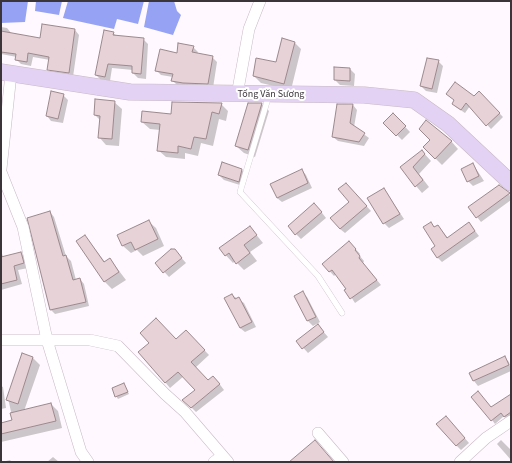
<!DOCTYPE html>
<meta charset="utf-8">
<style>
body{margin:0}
#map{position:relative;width:512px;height:463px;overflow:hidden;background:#fff8fe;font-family:"Source Sans 3",sans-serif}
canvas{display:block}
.frame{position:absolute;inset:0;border:2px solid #3b353a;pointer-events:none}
</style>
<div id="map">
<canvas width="512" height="463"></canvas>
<div class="frame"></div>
</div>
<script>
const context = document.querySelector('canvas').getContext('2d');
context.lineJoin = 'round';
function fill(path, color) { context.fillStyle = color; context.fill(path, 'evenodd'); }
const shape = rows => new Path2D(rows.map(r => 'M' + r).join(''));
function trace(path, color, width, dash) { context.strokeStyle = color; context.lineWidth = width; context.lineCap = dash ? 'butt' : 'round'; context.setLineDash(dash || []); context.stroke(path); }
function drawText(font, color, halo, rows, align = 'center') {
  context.font = font + ' "Source Sans 3",sans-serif'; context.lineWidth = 4; context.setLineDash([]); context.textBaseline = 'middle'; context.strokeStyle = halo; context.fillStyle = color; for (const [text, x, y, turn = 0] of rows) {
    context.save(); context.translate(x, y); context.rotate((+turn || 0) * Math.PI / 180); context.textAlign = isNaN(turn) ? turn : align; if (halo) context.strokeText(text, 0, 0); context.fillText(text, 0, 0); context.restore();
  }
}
fill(shape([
 [1,1,28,1,25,22,1,23],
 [36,1,62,1,59,15,35,11],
 [68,1,144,1,138,24,117,19,114,29,63,18],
 [149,1,174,1,177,11,181,15,173,35,144,27]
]), '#96a3f5');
fill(shape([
 [1,27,7,28,12,34,41,39,75,30,79,35,73,77,53,74,48,69,50,60,33,57,31,66,21,64,16,59,17,57,1,54],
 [113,33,117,36,143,39,148,44,146,79,138,78,133,73,133,70,112,68,110,81,101,80,96,75],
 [295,43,301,49,291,90,261,83,254,76,276,63],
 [193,47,198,52,197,54,212,57,217,62,213,88,177,85,172,80,173,77,161,75,156,70,177,54],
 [438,61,443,66,437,93,426,91,421,86],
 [350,69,355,74,354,86,340,85,335,80],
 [479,92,503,117,491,129,470,106,465,113,456,107,455,100,474,97],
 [63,95,68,100,63,123,51,121,47,116],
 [114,102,122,109,119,146,106,145,99,137,100,120,95,115],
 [221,104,228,111,226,121,219,119,213,146,201,143,198,156,185,153,185,159,166,157,158,150,160,130,150,129,142,122],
 [249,104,262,104,269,111,255,157,244,153,236,146],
 [353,105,357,110,354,127,369,138,364,146,338,141,333,137],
 [393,114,410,132,402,140,385,123],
 [451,141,458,149,442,165,424,147],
 [422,151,431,161,419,174,429,187,422,193,401,168],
 [223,164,242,170,247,175,243,186,224,180,219,175],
 [473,164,484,181,473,186,468,181,462,170],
 [302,170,306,175,312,188,282,202,277,198],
 [350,188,371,211,345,233,340,229,351,202],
 [384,189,404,219,389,228,384,223],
 [509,193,511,200,481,222,477,217],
 [319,209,326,218,301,239,296,234],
 [50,212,54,217,66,256,71,261,76,280,80,279,84,284,89,306,55,314,51,310,28,219],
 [148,221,156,228,164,246,143,256,137,250,131,253,123,246,118,235],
 [431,223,435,228,438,226,448,238,469,223,479,236,442,262,437,257],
 [250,227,263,243,250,252,257,261,244,270,235,261,233,263,220,249],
 [85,236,105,262,110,259,126,280,112,289,105,282,78,241],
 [354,247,360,254,359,255,364,261,363,263,381,285,355,303,336,274,334,276,323,264],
 [1,250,3,257,21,253,26,258,28,268,18,270,22,284,1,290],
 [179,255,186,263,169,277,156,263],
 [302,293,307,297,320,322,313,326,308,321,295,296],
 [232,295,244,303,256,327,245,332,240,328],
 [322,330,328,337,308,353,297,341],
 [186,331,209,355,195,368,208,381,218,382,224,390,196,412,184,400,197,390,184,376,170,388,140,352,176,340],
 [22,355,33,358,40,365,24,411,51,404,58,411,62,428,1,442,1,424,13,421,8,398],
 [505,358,509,362,511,371,478,386,474,381,470,373],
 [124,384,129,394,118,399,116,396],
 [1,386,3,387,6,408,1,409],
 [511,395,511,418,508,420,504,416,495,424,492,420,491,408],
 [451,422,469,443,461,450,456,445],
 [501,440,511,450,511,460,497,444],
 [53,457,59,462,47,462],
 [10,460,12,462,2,462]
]), '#0003');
const building = shape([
 [42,24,75,29,69,73,47,70,49,57,28,53,27,62,15,60,16,54,1,52,1,31,40,38,42,24],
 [104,30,114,32,113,35,144,38,141,74,132,73,132,66,108,64,105,77,95,75,104,30],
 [282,38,295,42,284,84,253,76,256,58,276,62,282,38],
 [178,43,194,46,192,52,213,56,208,84,183,83,171,81,173,74,155,71,160,49,177,53,178,43],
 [427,58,439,60,432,89,420,86,427,58],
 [334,67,350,68,350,81,334,80,334,67],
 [455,82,474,96,479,91,500,113,486,126,466,103,461,110,452,104,454,100,446,94,455,82],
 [51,91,64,94,58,119,46,116,51,91],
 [95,99,115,101,112,139,98,138,100,116,94,115,95,99],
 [172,102,222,103,219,114,212,112,206,139,194,137,191,149,178,146,178,153,157,151,160,124,141,122,142,111,171,114,172,102],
 [248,103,262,103,248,150,235,146,248,103],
 [337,104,353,104,350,123,365,133,359,142,332,137,337,104],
 [393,113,406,126,396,136,383,123,393,113],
 [426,120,452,141,435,159,423,147,430,140,419,129,426,120],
 [422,150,425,154,413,167,423,180,415,187,400,167,422,150],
 [222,162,242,169,239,182,218,175,222,162],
 [473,163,479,176,467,182,461,169,473,163],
 [302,169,308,183,277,198,270,184,302,169],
 [346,183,367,206,340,229,330,218,349,202,338,189,346,183],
 [499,185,510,193,476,218,468,207,499,185],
 [384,188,400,214,383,224,367,198,384,188],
 [314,203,322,212,295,235,288,226,314,203],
 [50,211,63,256,66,255,73,280,80,278,86,302,50,310,27,218,50,211],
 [149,220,158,239,135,250,131,242,122,246,117,235,149,220],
 [431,222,434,227,438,225,447,238,469,222,475,231,437,258,431,249,435,246,423,227,431,222],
 [250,226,257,235,244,245,250,253,236,264,229,253,225,256,219,248,250,226],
 [85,235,104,262,110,258,119,272,104,282,76,241,85,235],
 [349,241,356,249,355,250,360,256,359,258,377,280,350,299,344,290,346,289,332,270,329,272,322,264,349,241],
 [171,249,175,249,182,258,163,273,155,263,171,249],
 [21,252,24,263,14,266,17,280,1,284,1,257,21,252],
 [303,291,316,317,307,321,294,296,303,291],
 [232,294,235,299,239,297,252,322,240,328,224,298,232,294],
 [156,318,176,339,186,330,205,350,191,362,208,380,213,376,220,384,191,408,182,400,195,390,178,372,165,383,138,352,149,343,140,333,156,318],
 [318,324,324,332,302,349,296,341,318,324],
 [22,353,33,357,18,404,6,400,22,353],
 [505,356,509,365,473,381,469,373,505,356],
 [124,383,128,392,115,397,112,388,124,383],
 [478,391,491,407,511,394,511,412,504,417,501,413,491,421,471,397,478,391],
 [51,403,56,421,1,434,1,423,12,420,10,413,51,403],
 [446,416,465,438,456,446,436,424,446,416],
 [315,440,334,462,289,462,315,440]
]);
fill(building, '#e7d2d7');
trace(building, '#9c898d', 1);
const lane = shape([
 [269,95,240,192,318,276,342,313]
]);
const street = shape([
 [237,95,249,29,260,1],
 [1,169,11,74],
 [1,172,23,227,47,340,81,452,88,462],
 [1,340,90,340,118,346,165,394,185,412,228,462],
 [318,433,343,462],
 [214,462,222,456],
 [460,462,486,438,511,421]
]);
const secondary = shape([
 [1,72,130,92,364,95,414,100,448,124,511,183]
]);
trace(lane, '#c8b9c5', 6);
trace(street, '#c8b9c5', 12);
trace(secondary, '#c8b9c5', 17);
trace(lane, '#fff', 5.5);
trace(street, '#fff', 11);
trace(secondary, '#e3d2f4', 16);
drawText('10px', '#3b353a', '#fff', [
 ["Tống Văn Sương",271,95]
]);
</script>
